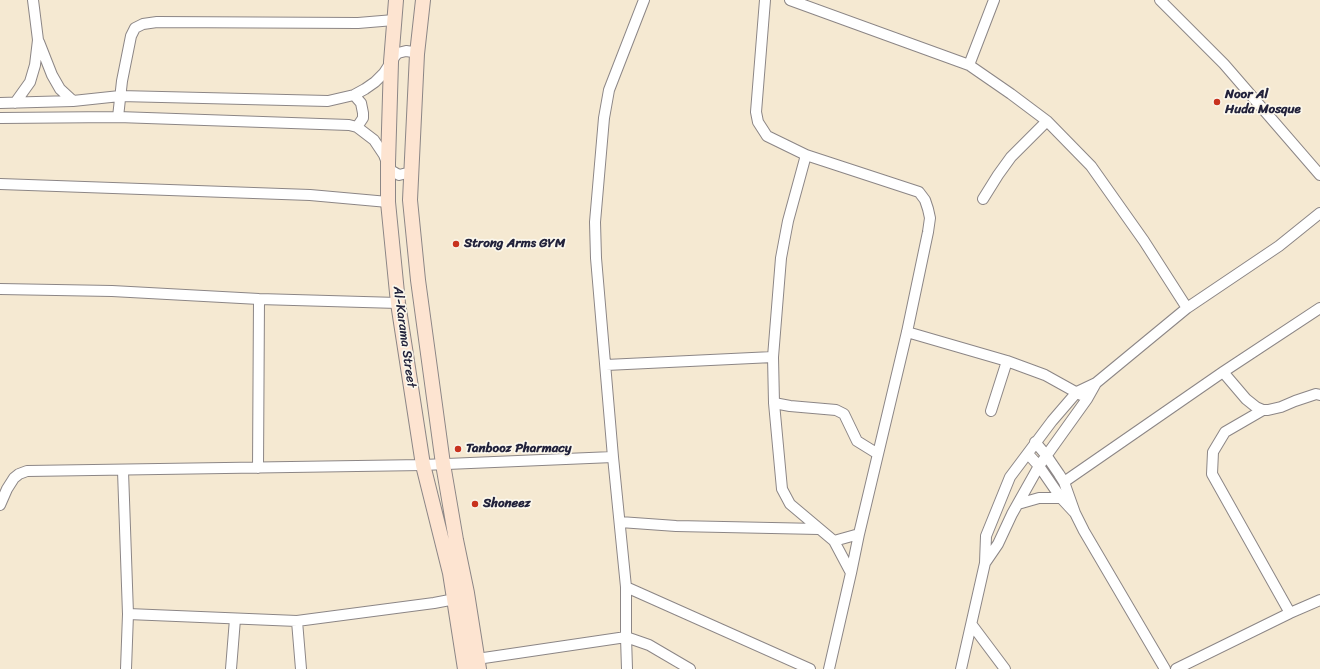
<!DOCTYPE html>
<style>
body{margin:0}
canvas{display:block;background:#f5e9d2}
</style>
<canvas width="1320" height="669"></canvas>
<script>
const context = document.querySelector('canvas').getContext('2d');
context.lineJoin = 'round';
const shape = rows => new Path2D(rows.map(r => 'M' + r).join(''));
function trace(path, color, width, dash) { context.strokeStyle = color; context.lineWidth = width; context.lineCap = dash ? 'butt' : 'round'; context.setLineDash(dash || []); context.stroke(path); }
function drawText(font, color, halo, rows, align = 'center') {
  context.font = font + ' Sriracha,sans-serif'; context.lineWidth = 3.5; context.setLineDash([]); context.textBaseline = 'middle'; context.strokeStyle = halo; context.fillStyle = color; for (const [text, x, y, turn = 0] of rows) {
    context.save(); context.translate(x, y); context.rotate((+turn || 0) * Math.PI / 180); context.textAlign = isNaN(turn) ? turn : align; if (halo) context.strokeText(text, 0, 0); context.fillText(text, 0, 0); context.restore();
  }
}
const street = shape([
 [765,0,756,112,758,122,767,136,806,155,919,192,925,200,928,209,930,218,928,232,907,332,859,534,851,573,829,669],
 [790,0,969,65,1011,94,1047,121,1091,166,1144,241,1187,308],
 [1160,0,1224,64,1320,175],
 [39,42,52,75,60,89,73,101],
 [969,65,994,0],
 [354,95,361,103,363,113,363,118,357,127],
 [0,103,73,101,120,96,328,101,354,95,365,89,375,82,384,73,395,56,398,53,406,51,413,52,417,54],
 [15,103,30,82,35,65,38,40,33,0],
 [118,117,122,81,131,36,135,28,143,24,157,22,358,23,394,20],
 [0,118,118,117,349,125,357,127,374,140,384,155,389,168,392,171,399,175,407,173,411,171],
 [806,155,788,221,781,258,773,357,774,403,782,489,790,504,834,541,851,573],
 [0,184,310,195,388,202],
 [983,199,998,175,1011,157,1047,121],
 [0,289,112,291,259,299,398,303],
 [907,332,1007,361,1045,375,1081,395],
 [606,365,773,357],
 [1223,372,1246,399,1256,407,1263,410,1268,410,1281,407,1295,401,1316,394,1320,395],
 [774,403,790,406,836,410,844,414,857,441,878,454],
 [1263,410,1225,432,1213,452,1212,474,1290,613],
 [991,411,1007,361],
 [1035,442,1046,455,1059,474,1064,482,1075,513,1084,531,1165,669],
 [1028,454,1039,466,1061,498,1074,512],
 [613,457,626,587,626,637,627,669],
 [258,468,259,299],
 [123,471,128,614,126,669],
 [1064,482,1223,372,1320,308],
 [1018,504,1039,498,1061,498],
 [0,505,7,489,14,478,19,474,27,471,423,465,613,457,596,258,595,222,604,118,609,90,644,0],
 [620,522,676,526,819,529],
 [834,541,859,534],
 [985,563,998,544,1012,514,1039,466,1087,399,1096,383],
 [626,587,810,669],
 [128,614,297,621,434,603,455,599],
 [297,621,301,669],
 [972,625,1005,669],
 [477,659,626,637,649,645,690,669],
 [231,669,235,619],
 [961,669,985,563,986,536,1010,477,1052,421,1077,392,1096,383,1187,308,1279,246,1320,213],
 [1176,669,1290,613,1320,600]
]);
const secondary = shape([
 [396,0,391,62,388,163,388,202,398,303,423,465,450,573,465,669],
 [423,0,417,54,410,200,418,280,443,464,456,540,467,593,479,669]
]);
trace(street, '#8c8686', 12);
trace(secondary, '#8c8686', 16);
trace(street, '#fff', 10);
trace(secondary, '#fde4d1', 14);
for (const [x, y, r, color] of [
 [1217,102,4,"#c8321e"],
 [456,244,4,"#c8321e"],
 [458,449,4,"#c8321e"],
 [475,504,4,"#c8321e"]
]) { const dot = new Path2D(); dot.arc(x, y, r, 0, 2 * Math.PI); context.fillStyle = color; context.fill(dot); trace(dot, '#fbf7ec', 1.5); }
drawText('bold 13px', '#22223b', '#fbf7ec', [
 ["Noor Al",1225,95],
 ["Huda Mosque",1225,110],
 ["Strong Arms GYM",464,244],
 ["Tanbooz Pharmacy",466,449],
 ["Shoneez",483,504]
], 'left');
drawText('13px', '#22223b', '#fbf7ec', [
 ["Al-Karama Street",404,337,82]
]);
</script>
